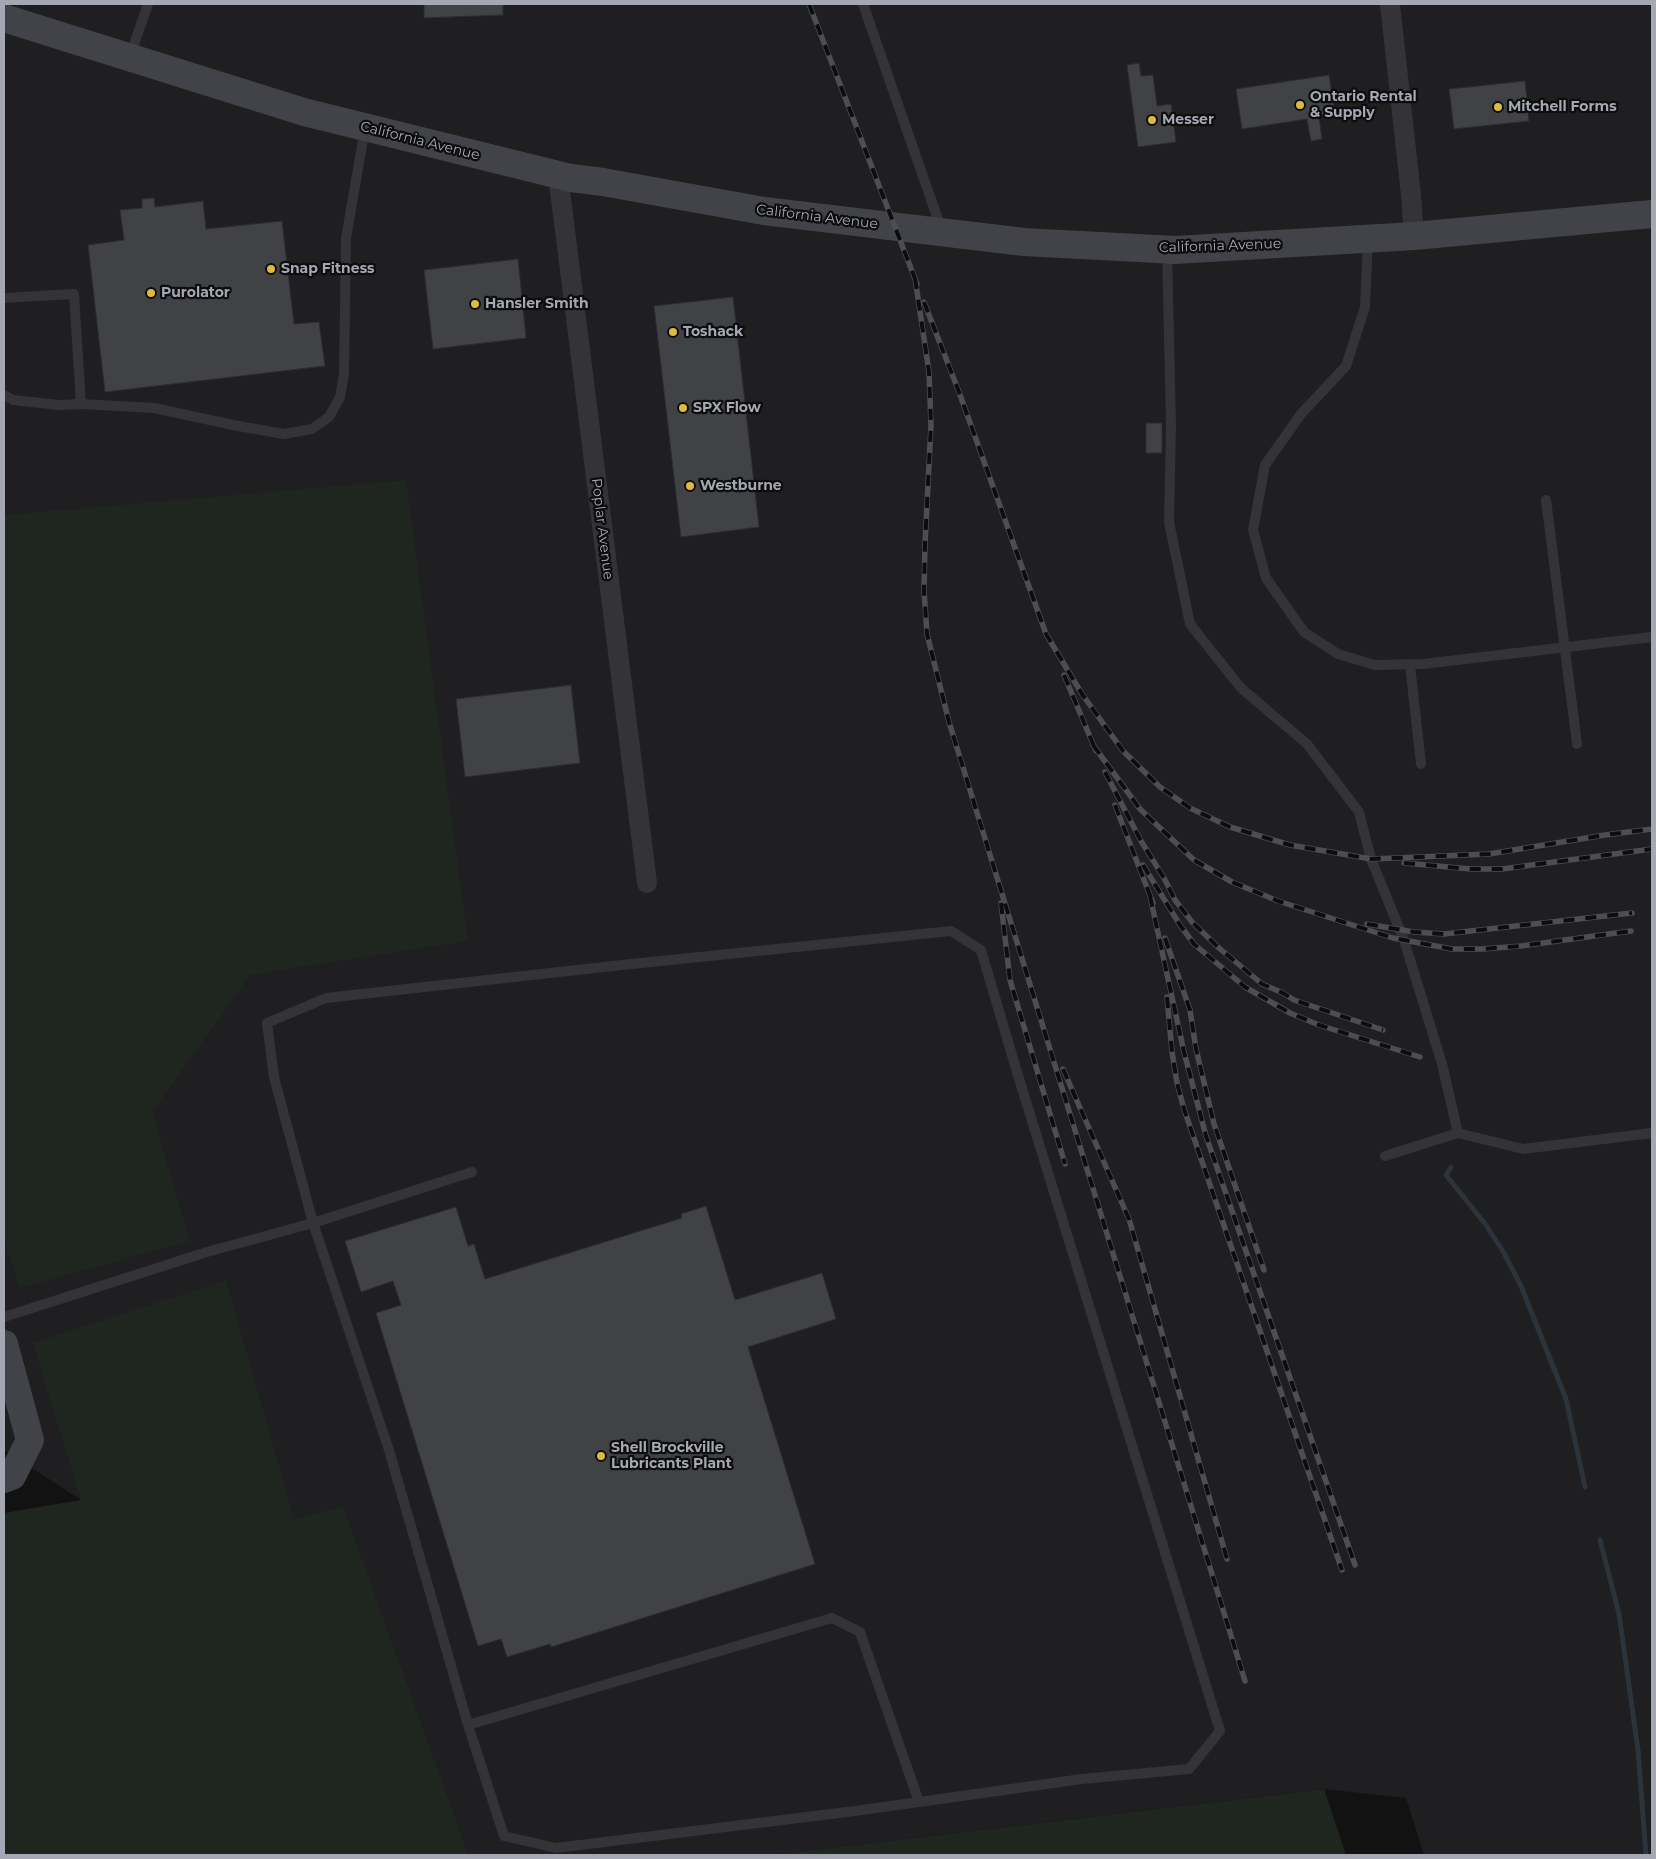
<!DOCTYPE html>
<style>
body{margin:0}
#map{position:relative;width:1656px;height:1859px;overflow:hidden;background:#121213;font-family:Montserrat,sans-serif}
canvas{display:block}
.frame{position:absolute;inset:0;border:5px solid #a5a8b3;pointer-events:none}
</style>
<div id="map">
<canvas width="1656" height="1859"></canvas>
<div class="frame"></div>
</div>
<script>
const context = document.querySelector('canvas').getContext('2d');
context.lineJoin = 'round';
function fill(path, color) { context.fillStyle = color; context.fill(path, 'evenodd'); }
const shape = rows => new Path2D(rows.map(r => 'M' + r).join(''));
function trace(path, color, width, dash) { context.strokeStyle = color; context.lineWidth = width; context.lineCap = dash ? 'butt' : 'round'; context.setLineDash(dash || []); context.stroke(path); }
function drawText(font, color, halo, rows, align = 'center') {
  context.font = font + ' Montserrat,sans-serif'; context.lineWidth = 4.5; context.setLineDash([]); context.textBaseline = 'middle'; context.strokeStyle = halo; context.fillStyle = color; for (const [text, x, y, turn = 0] of rows) {
    context.save(); context.translate(x, y); context.rotate((+turn || 0) * Math.PI / 180); context.textAlign = isNaN(turn) ? turn : align; if (halo) context.strokeText(text, 0, 0); context.fillText(text, 0, 0); context.restore();
  }
}
fill(shape([
 [4,4,1652,4,1652,1855,1424,1855,1406,1798,1324,1789,771,1855,469,1855,343,1507,294,1520,81,1500,4,1450]
]), '#1f1e20');
fill(shape([
 [406,480,468,941,250,975,152,1112,190,1241,20,1288,4,1240,4,515],
 [226,1280,294,1519,343,1506,469,1855,4,1855,4,1513,81,1500,33,1343],
 [1324,1789,1346,1855,771,1855]
]), '#1f2620');
trace(shape([
 [1451,1167,1446,1175,1486,1225,1504,1253,1521,1286,1566,1399,1585,1487],
 [1600,1540,1619,1614,1638,1750,1646,1855]
]), '#2d333b', 5);
const building = shape([
 [424,4,503,4,503,15,424,18,424,4],
 [1139,63,1141,76,1153,75,1157,106,1171,104,1176,142,1138,147,1127,65,1139,63],
 [1329,75,1335,115,1319,117,1322,139,1311,141,1307,119,1242,129,1236,89,1329,75],
 [1525,81,1529,121,1454,129,1449,89,1525,81],
 [154,198,155,207,203,201,206,229,282,221,294,324,319,322,325,366,105,392,88,245,124,240,120,210,142,208,142,199,154,198],
 [518,259,526,338,433,349,424,270,518,259],
 [733,297,759,527,681,537,654,306,733,297],
 [1146,423,1162,423,1162,453,1146,453,1146,423],
 [571,685,580,763,465,777,456,699,571,685],
 [706,1206,735,1300,822,1273,836,1319,748,1347,815,1564,551,1647,550,1644,507,1657,501,1639,478,1646,376,1313,401,1305,393,1281,361,1292,345,1241,456,1207,468,1246,474,1244,485,1279,682,1218,681,1214,706,1206]
]);
fill(building, '#414246');
trace(building, '#2d2c2f', 1);
trace(shape([
 [863,4,942,231],
 [130,56,148,4],
 [1368,239,1365,307,1346,366,1301,414,1265,465,1253,530,1266,578,1304,632,1338,654,1375,665,1423,664,1652,637],
 [1167,250,1171,425,1169,522,1190,624,1241,688,1307,744,1359,812,1371,859,1404,940,1442,1064,1458,1133,1523,1149,1652,1133],
 [4,298,74,294,81,404],
 [4,395,13,400,59,405,81,404,154,408,233,425,284,434,312,429,329,417,340,397,344,374,346,238,365,128],
 [1546,500,1577,744],
 [1410,665,1421,764],
 [951,931,981,950,1017,1072,1220,1731,1189,1769,1082,1779,855,1811,556,1848,504,1836,468,1725,389,1450,313,1223,274,1077,267,1023,326,998,622,965,951,931],
 [1385,1156,1458,1133],
 [4,1317,207,1252,313,1223,472,1172],
 [468,1725,832,1618,860,1632,919,1802]
]), '#343438', 10);
trace(shape([
 [1390,4,1411,195,1414,236],
 [558,175,647,883]
]), '#343438', 20);
trace(shape([
 [4,18,304,112,571,178,603,182,764,211,1024,242,1175,250,1414,236,1652,214],
 [4,1344,30,1440,12,1476,4,1479]
]), '#424348', 28);
const rail = shape([
 [809,4,917,284],
 [915,278,929,372,931,425,925,544,924,591,927,634,949,722,1245,1681],
 [924,302,959,392,1046,634,1082,694,1123,751,1160,787,1190,808,1230,827,1290,845,1371,859,1489,854,1605,835,1652,829],
 [1064,675,1096,751],
 [1093,745,1140,809,1194,860,1232,882,1278,901,1393,938,1452,949,1482,949,1521,946,1631,931],
 [1105,772,1141,841,1164,878,1175,900,1192,922,1219,948,1262,984,1283,993,1294,1000,1383,1030],
 [1115,805,1153,903],
 [1404,863,1471,869,1502,869,1652,849],
 [1143,865,1180,925,1194,944,1245,987,1290,1013,1319,1025,1420,1057],
 [1150,896,1184,1052,1206,1136,1355,1565],
 [1001,903,1010,980,1065,1164],
 [1367,924,1414,932,1444,934,1632,913],
 [1165,938,1190,1010,1196,1049,1214,1124,1264,1270],
 [1167,997,1172,1052,1177,1083,1184,1109,1342,1570],
 [1063,1069,1129,1219,1227,1559]
]);
trace(rail, '#4d4e53', 5.5);
trace(rail, '#0d0d0e', 4, [11]);
for (const [x, y, r, color] of [
 [1300,105,5,"#deba40"],
 [1498,107,5,"#deba40"],
 [1152,120,5,"#deba40"],
 [271,269,5,"#deba40"],
 [151,293,5,"#deba40"],
 [475,304,5,"#deba40"],
 [673,332,5,"#deba40"],
 [683,408,5,"#deba40"],
 [690,486,5,"#deba40"],
 [601,1456,5,"#deba40"]
]) { const dot = new Path2D(); dot.arc(x, y, r, 0, 2 * Math.PI); context.fillStyle = color; context.fill(dot); trace(dot, '#0d0d0e', 2); }
drawText('bold 14px', '#a5a8b3', '#0d0d0e', [
 ["Ontario Rental",1310,97],
 ["& Supply",1310,113],
 ["Mitchell Forms",1508,107],
 ["Messer",1162,120],
 ["Snap Fitness",281,269],
 ["Purolator",161,293],
 ["Hansler Smith",485,304],
 ["Toshack",683,332],
 ["SPX Flow",693,408],
 ["Westburne",700,486],
 ["Shell Brockville",611,1448],
 ["Lubricants Plant",611,1464]
], 'left');
drawText('14px', '#a5a8b3', '#0d0d0e', [
 ["California Avenue",420,141,14],
 ["California Avenue",817,217,7],
 ["California Avenue",1220,246,-2],
 ["Poplar Avenue",602,529,83]
]);
</script>
